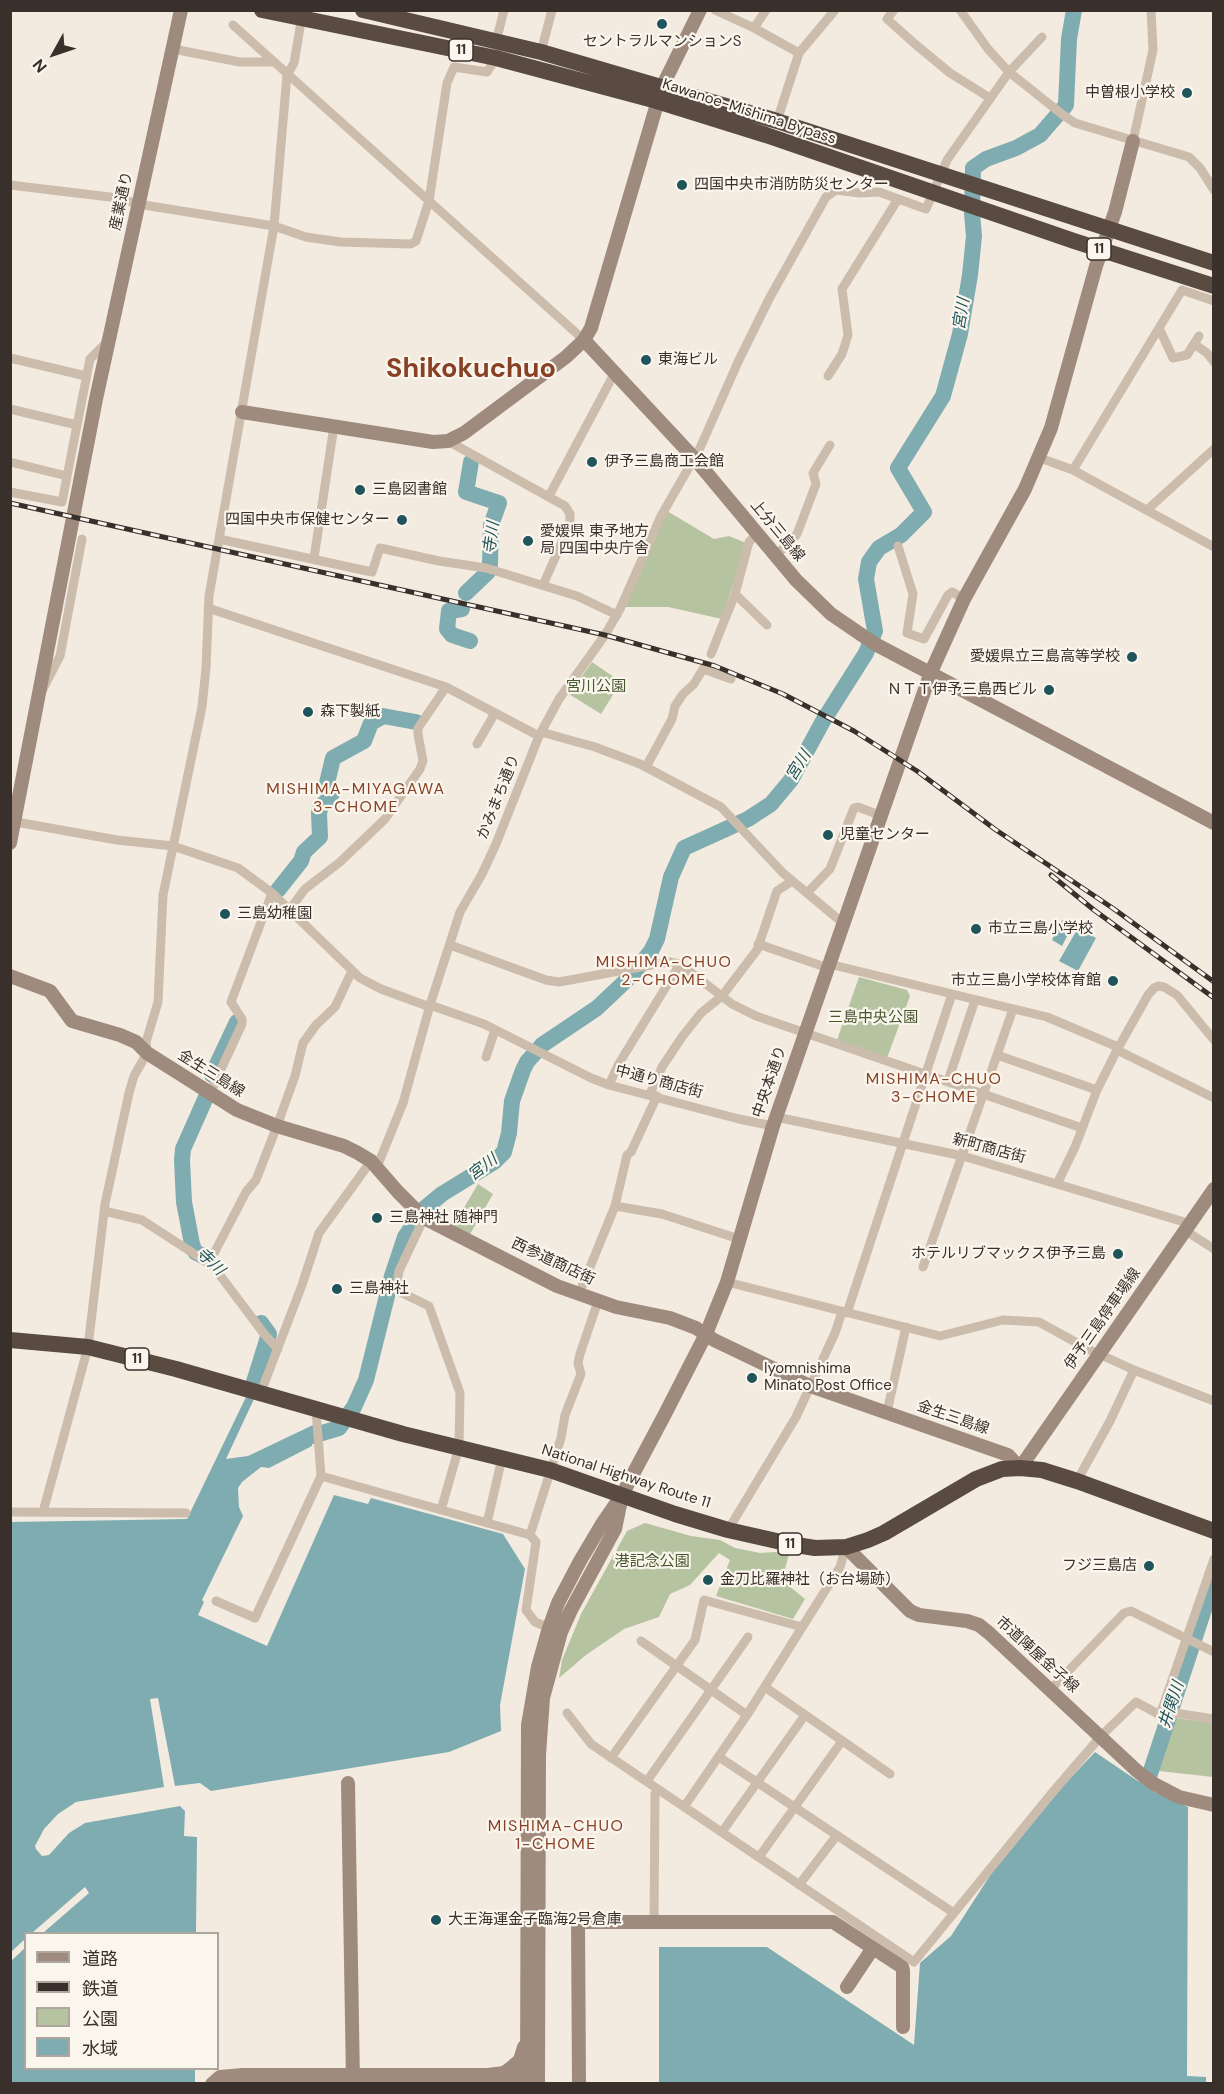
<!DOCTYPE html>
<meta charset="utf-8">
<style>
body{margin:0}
#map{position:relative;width:1224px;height:2094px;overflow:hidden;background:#f3ebe0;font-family:"DM Sans","Noto Sans JP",sans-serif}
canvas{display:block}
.frame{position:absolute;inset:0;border:12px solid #3a302b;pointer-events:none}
.legend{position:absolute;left:24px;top:1932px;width:195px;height:138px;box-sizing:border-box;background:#faf5ed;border:2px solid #ada69f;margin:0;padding:8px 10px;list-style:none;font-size:18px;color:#3a302b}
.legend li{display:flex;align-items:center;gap:12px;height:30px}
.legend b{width:30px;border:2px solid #ada69f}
.north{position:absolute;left:24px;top:24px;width:60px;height:60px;-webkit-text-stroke:4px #faf5ed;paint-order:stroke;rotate:230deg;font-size:16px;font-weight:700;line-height:24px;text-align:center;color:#3a302b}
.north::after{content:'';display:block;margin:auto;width:21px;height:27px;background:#3a302b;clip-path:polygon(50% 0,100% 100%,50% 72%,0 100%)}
</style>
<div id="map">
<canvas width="1224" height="2094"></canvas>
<div class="frame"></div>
<ul class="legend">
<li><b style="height:8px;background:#9f8b7d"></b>道路</li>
<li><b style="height:8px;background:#3a302b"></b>鉄道</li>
<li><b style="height:16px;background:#b5c3a0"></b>公園</li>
<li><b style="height:16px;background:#7facb0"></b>水域</li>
</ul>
<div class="north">N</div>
</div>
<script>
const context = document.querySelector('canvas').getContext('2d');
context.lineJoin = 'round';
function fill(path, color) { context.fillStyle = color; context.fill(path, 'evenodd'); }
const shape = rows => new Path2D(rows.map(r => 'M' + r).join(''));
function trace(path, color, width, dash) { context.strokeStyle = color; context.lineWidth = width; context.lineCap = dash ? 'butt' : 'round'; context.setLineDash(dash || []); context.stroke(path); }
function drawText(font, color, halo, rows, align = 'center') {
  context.font = font + ' "DM Sans","Noto Sans JP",sans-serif'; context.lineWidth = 4.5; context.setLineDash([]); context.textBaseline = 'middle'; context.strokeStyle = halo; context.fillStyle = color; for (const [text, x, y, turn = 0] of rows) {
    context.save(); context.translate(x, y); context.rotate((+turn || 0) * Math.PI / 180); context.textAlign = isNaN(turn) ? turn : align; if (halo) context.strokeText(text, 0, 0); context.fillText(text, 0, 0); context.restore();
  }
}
fill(shape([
 [667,511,714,539,729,536,746,543,722,619,668,607,624,607],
 [592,662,621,682,601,714,569,694],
 [859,977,907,990,910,996,887,1058,837,1040],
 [478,1184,493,1194,469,1236,452,1228],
 [645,1523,691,1536,720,1540,735,1548,760,1553,776,1552,789,1554,782,1580,805,1599,793,1619,716,1596,730,1560,719,1553,690,1585,670,1594,659,1617,624,1629,586,1655,559,1678,562,1660,581,1614,627,1531],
 [1175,1718,1213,1723,1213,1777,1159,1771]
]), '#b5c3a0');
fill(shape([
 [1062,920,1073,925,1062,946,1052,940],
 [1078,928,1096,938,1078,971,1059,961],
 [246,1397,254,1399,226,1459,248,1456,313,1425,312,1446,269,1468,261,1467,242,1482,238,1488,239,1507,243,1516,202,1600,204,1602,198,1615,267,1646,334,1495,368,1504,371,1498,503,1534,525,1569,500,1705,501,1731,449,1752,211,1791,200,1783,175,1786,158,1698,150,1699,164,1787,76,1802,58,1814,44,1829,35,1846,36,1849,42,1856,49,1855,69,1833,85,1823,180,1806,185,1811,184,1836,197,1837,196,1933,26,1934,26,2068,195,2069,195,2083,11,2083,10,1522,187,1519],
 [1095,1752,1154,1792,1188,1807,1187,2076,1206,2077,1206,2083,659,2084,659,1947,767,1947,914,2045,920,1963,951,1936,991,1874,1063,1786]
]), '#7facb0');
fill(shape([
 [85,1887,89,1893,43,1933,32,1933],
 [25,1939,25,1948,11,1961,11,1952]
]), '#f3ebe0');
trace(shape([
 [466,593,488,572,490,564,491,525,499,503,466,492,471,462],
 [462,609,449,611,447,629,452,635,470,641],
 [278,890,301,861,304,852,320,837,319,813,321,806,330,798,332,793,326,787,333,758,364,741,371,723,383,716,416,722],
 [212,1075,237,1022],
 [207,1095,183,1149,182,1160,184,1202,192,1244,195,1252,209,1259],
 [254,1382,269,1334,261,1323],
 [312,1436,339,1428,354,1407,366,1380,392,1276,405,1237,425,1208,442,1194,494,1162,504,1152,509,1133,512,1101,523,1070,527,1062,542,1045,597,1008,633,974,651,951,657,939,671,877,684,848,748,819,771,804,791,780,823,721,866,653,875,631,866,579,869,562,879,548,901,535,924,512,898,468,943,396,960,334,970,275,974,236,972,213,973,168,986,159,1016,148,1040,135,1066,105,1069,39,1074,10],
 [1144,1792,1214,1579]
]), '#7facb0', 16);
trace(shape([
 [715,10,754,28,799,53],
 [894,10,887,19,915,44,950,73,990,98],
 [960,10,988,49,1009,72,1063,115,1075,123,1189,157,1200,168,1214,190],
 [233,25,584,340],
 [754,28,766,10],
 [496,42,504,10],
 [173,49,240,62,273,62],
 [541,52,552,10],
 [777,121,799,53,835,10],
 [1133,141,1153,50,1151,10],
 [10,185,118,198,138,204,274,226,306,237,340,242,411,244,416,241,429,201,447,83,454,67,487,72,496,58],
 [1159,328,1173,358,1187,355,1199,336],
 [1194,344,1207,353,1214,362],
 [10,358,86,376],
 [828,376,842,354,848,335,842,289,898,199],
 [10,409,77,425],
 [448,441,565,506,570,514,570,524,543,585],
 [1040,458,1073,470,1214,547],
 [10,462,67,476],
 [1073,470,1182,290,1214,301],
 [10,492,62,502,90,359,109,340],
 [549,496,615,372],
 [1147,510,1214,449],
 [219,539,372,572,380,548,439,561,486,568,577,596,617,615],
 [898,546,913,594,907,633,924,639,948,595,952,592,964,599],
 [776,555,789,543,797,534,816,484,813,473,830,445],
 [314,558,334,426],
 [735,594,767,625],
 [208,608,446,687,539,736],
 [711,654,735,594,749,542,758,533],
 [43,689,60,656,82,539],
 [541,732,595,747,640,764,721,807,783,873,844,924],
 [477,744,495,713],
 [646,767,672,719,675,706,683,694,694,684,703,669,731,679],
 [16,822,117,840,173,846,238,868,272,893,360,978,381,989,430,1007],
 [807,893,830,869,854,808,858,807,882,816],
 [290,909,305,889,340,862,385,819,420,769,423,761,418,734,418,728,446,687],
 [758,944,828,968],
 [450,945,546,980,559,982,657,964,670,962,680,964,732,1004,756,1016,1082,1128],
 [829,964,1047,1017,1118,1047],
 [430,1005,484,1024,591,1078,609,1085,739,1119,773,1126],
 [1117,1050,1214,1098],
 [997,1055,1097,1090],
 [486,1057,495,1030],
 [948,1081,975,1000],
 [609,1085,618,1065,680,964],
 [210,1093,242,1024,242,1019,231,1002,272,893],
 [650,1094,662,1067,682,1037,701,1013,722,996,757,950,777,891,792,881],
 [657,1096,631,1152,627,1155,615,1206,662,1214,739,1239],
 [776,1117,963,1156,1191,1224],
 [377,1167,403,1103,430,1005,460,912,482,874,496,844,539,736,559,699,605,635,620,609,661,516,700,448,738,362,769,299,826,197,836,190,860,193,879,192,926,209,947,160,1009,72,1042,37],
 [1057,1184,1075,1147,1097,1090,1117,1050,1148,995,1154,988,1158,986,1164,987,1177,995,1214,1040],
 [104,1211,142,1220,213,1266,265,1335,278,1349],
 [424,1218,399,1271,396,1290,429,1306,460,1393,459,1447,441,1510],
 [1186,1231,1214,1249],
 [209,1263,246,1192,256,1180,277,1126,295,1076,303,1043,316,1025,335,1007,352,971],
 [923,1267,1013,1009],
 [727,1282,940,1336,1003,1320,1039,1322,1088,1349,1134,1370,1214,1401],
 [579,1294,615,1206],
 [847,1313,952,994],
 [261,1392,302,1285,319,1233,371,1161],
 [887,1412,906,1327],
 [321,1476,530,1535,536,1542,526,1610,535,1622,553,1629],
 [1077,1481,1110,1421,1134,1370],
 [10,1512,186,1513],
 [43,1512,88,1347,105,1204,129,1093,134,1076,147,1053,146,1042,158,1002,163,895,202,707,206,668,209,596,274,226,287,75,294,63,302,16],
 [487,1523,502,1458],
 [728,1530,796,1417,835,1333,842,1312],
 [530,1535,561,1438,565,1415,581,1374,578,1363,580,1354,598,1301],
 [216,1601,255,1618,321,1476,316,1409],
 [641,1641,747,1715],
 [765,1687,890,1774],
 [1050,1690,1124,1613,1131,1611,1214,1652],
 [1162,1709,1175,1713,1214,1719],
 [567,1713,591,1744,914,1962,1051,1794,1101,1736,1136,1702,1160,1715,1214,1559],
 [719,1757,954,1913],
 [611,1758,695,1640,704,1600,802,1627],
 [647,1781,748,1637],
 [684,1807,747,1715,840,1567,846,1547],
 [722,1832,805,1715],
 [759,1857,842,1741],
 [799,1885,837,1835],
 [654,1922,655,1794,658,1790]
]), '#ccbcac', 9);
trace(shape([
 [584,340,695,459,796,580,831,614,875,644,1214,823],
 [242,412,433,442,448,441,464,433,566,357,584,340,591,328,662,87,700,10],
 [10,843,96,399,181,10],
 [10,976,50,991,72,1021,120,1035,136,1042,147,1053,237,1110,277,1126,344,1146,358,1153,371,1161,398,1192,424,1218,557,1286,616,1307,670,1318,696,1328,714,1340,810,1386,1008,1455,1020,1468,1214,1189],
 [846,1547,910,1611,919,1615,967,1621,979,1625,989,1633,1137,1771,1154,1784,1179,1797,1214,1805],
 [348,1783,353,2081],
 [847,1987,873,1948],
 [212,2084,220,2077,243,2075,488,2075,504,2073,511,2068,520,2060,524,2047],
 [494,2084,521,2078,531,2068],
 [527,2084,528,1725,538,1667,549,1628,558,1603,580,1561,602,1524,622,1495,665,1414,706,1334,727,1282,773,1126,931,672,964,599,1025,489,1051,428,1096,266,1115,212,1133,141],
 [538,2084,539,1755,543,1698,561,1632,571,1610,615,1529,621,1500],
 [579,2084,578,1922,833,1922,902,1967,903,1971,903,2027]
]), '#9f8b7d', 14);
trace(shape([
 [262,10,496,58,657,101,766,135,1074,241,1214,286],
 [363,10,541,52,777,121,1214,263],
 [10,1340,88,1347,176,1369,403,1434,550,1470,675,1514,728,1530,790,1544,815,1548,846,1547,868,1540,884,1533,976,1479,1002,1469,1020,1468,1042,1470,1077,1481,1214,1531]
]), '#5a4b42', 16);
const rail = shape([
 [10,503,605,635,715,666,783,694,854,731,917,771,996,830,1114,909,1214,982],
 [1051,875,1094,910,1214,998]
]);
trace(rail, '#3a302b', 5);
trace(rail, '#faf5ed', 3, [9]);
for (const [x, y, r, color] of [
 [662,24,6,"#20545b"],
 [1187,93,6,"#20545b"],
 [682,185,6,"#20545b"],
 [646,360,6,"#20545b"],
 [592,462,6,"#20545b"],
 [360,490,6,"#20545b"],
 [402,520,6,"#20545b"],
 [528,541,6,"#20545b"],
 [1132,657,6,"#20545b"],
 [1049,690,6,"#20545b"],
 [308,712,6,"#20545b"],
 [828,835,6,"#20545b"],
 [225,914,6,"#20545b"],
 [976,929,6,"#20545b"],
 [1113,981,6,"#20545b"],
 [377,1218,6,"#20545b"],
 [1118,1254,6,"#20545b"],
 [337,1289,6,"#20545b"],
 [752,1378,6,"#20545b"],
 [1149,1566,6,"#20545b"],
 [708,1580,6,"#20545b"],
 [436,1920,6,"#20545b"]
]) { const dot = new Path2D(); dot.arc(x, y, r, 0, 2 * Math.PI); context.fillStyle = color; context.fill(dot); trace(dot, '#faf5ed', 2); }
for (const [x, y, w] of [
 [461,50,24],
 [1099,249,24],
 [137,1359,24],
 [790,1544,24]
]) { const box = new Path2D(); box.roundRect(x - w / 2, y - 11, w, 22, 4.5); context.fillStyle = '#faf5ed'; context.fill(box); trace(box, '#3a302b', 1.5); }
drawText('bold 14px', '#3a302b', null, [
 ["11",461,50],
 ["11",1099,249],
 ["11",137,1359],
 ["11",790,1544]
]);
drawText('15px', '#3a302b', '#faf5ed', [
 ["セントラルマンションS",662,42,"center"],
 ["中曽根小学校",1175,93,"right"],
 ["四国中央市消防防災センター",694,185],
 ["東海ビル",658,360],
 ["伊予三島商工会館",604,462],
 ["三島図書館",372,490],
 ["四国中央市保健センター",390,520,"right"],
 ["愛媛県 東予地方",540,532],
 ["局 四国中央庁舎",540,549],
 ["愛媛県立三島高等学校",1120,657,"right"],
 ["ＮＴＴ伊予三島西ビル",1037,690,"right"],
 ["森下製紙",320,712],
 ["児童センター",840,835],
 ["三島幼稚園",237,914],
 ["市立三島小学校",988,929],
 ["市立三島小学校体育館",1101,981,"right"],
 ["三島神社 随神門",389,1218],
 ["ホテルリブマックス伊予三島",1106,1254,"right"],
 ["三島神社",349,1289],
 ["Iyomnishima",764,1369],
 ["Minato Post Office",764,1386],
 ["フジ三島店",1137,1566,"right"],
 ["金刀比羅神社（お台場跡）",720,1580],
 ["大王海運金子臨海2号倉庫",448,1920]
], 'left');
drawText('15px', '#3a302b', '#faf5ed', [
 ["Kawanoe-Mishima Bypass",749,112,18],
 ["産業通り",122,201,-78],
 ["上分三島線",777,531,50],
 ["かみまち通り",499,797,-68],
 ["金生三島線",211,1074,32],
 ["中通り商店街",659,1082,15],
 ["中央本通り",770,1082,-71],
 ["新町商店街",989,1149,15],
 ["西参道商店街",553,1262,25],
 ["伊予三島停車場線",1103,1319,-55],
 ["金生三島線",953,1418,19],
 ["National Highway Route 11",626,1477,18],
 ["市道陣屋金子線",1037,1655,42]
]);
drawText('15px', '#47582e', '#faf5ed', [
 ["宮川公園",596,687],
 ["三島中央公園",873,1018],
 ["港記念公園",652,1562]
]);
drawText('italic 16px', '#20545b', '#faf5ed', [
 ["宮川",962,314,-81],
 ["寺川",492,538,-82],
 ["宮川",799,766,-58],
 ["宮川",483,1168,-37],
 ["寺川",210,1262,44],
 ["井関川",1172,1705,-72]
]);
context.letterSpacing = '1.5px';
drawText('16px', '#884124', '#faf5ed', [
 ["MISHIMA-MIYAGAWA",356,790],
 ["3-CHOME",356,808],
 ["MISHIMA-CHUO",664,963],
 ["2-CHOME",664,981],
 ["MISHIMA-CHUO",934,1080],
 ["3-CHOME",934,1098],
 ["MISHIMA-CHUO",556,1827],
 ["1-CHOME",556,1845]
]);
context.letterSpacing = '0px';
drawText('bold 27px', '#884124', '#faf5ed', [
 ["Shikokuchuo",471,370]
]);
</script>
